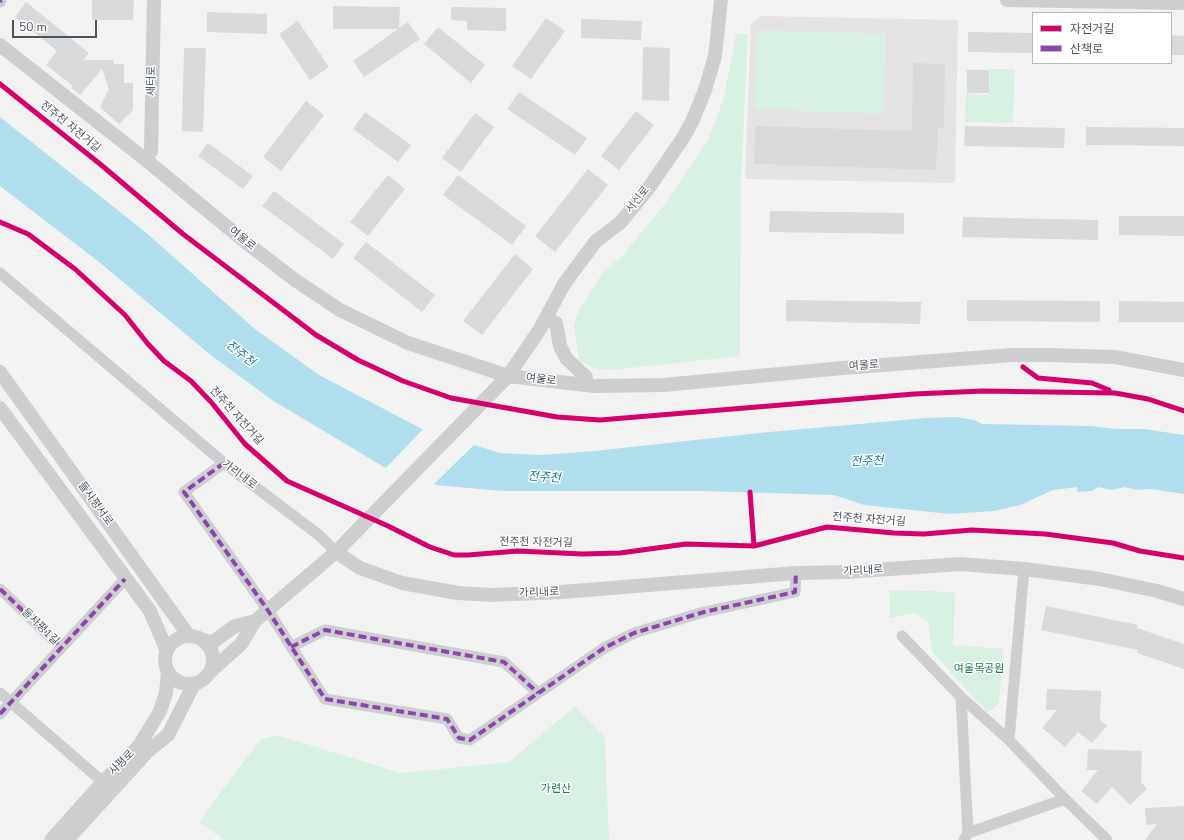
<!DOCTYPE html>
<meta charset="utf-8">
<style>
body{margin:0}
#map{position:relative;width:1184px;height:840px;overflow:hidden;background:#f2f2f2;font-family:"Nunito Sans","Noto Sans KR",sans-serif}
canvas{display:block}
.legend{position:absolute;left:1032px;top:12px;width:140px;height:52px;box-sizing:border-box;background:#fff;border:1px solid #b7bbbf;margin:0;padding:5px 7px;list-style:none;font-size:12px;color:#4a545e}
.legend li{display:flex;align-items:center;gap:8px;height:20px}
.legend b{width:20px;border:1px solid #b7bbbf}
.scale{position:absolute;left:12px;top:20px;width:85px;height:18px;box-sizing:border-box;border:2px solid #4a545e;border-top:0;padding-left:5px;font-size:12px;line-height:14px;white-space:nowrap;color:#4a545e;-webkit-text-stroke:3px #fff;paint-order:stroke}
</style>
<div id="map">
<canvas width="1184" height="840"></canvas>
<ul class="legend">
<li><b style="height:5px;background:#d6006c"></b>자전거길</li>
<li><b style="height:5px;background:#8e44ad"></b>산책로</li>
</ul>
<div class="scale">50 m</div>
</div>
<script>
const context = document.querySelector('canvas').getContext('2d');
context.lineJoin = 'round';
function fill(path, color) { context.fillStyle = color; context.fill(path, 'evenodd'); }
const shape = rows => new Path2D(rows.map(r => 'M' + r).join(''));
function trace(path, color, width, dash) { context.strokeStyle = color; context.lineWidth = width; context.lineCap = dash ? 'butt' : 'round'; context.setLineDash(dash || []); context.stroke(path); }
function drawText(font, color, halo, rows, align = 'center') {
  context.font = font + ' "Nunito Sans","Noto Sans KR",sans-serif'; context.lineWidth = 3; context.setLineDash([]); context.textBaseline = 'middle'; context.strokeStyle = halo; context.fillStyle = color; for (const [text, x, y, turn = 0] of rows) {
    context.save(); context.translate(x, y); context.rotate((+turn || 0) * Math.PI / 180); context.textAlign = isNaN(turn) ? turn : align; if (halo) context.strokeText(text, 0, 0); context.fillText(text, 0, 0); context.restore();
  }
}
fill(shape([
 [761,16,958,20,955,183,745,179,751,23]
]), '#e4e3e4');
fill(shape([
 [757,30,886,34,883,114,755,109],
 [736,34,748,34,741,184,740,356,612,370,592,368,579,360,574,326,578,312,603,272,622,256,665,204,710,136,724,97],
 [990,69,1015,69,1013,123,965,122,966,94,989,95],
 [889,590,955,592,953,645,1003,649,999,704,993,709,987,712,932,652,928,622,915,613,890,618],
 [575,706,605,738,609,840,224,840,199,822,260,740,277,735,401,773,509,762]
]), '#d8f0e2');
fill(shape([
 [0,117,144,231,255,329,319,375,422,429,500,453,541,455,595,451,759,433,926,418,956,417,974,420,982,424,1091,426,1115,429,1144,429,1184,435,1184,494,1151,489,1137,490,1125,487,1112,490,1098,487,1092,491,1078,492,1077,487,1053,490,1020,505,994,511,950,514,864,505,834,495,702,491,502,491,436,485,384,467,272,400,212,356,99,262,0,186]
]), '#afdeec');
fill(shape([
 [425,427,475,444,432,486,385,469]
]), '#f2f2f2');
fill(shape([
 [92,0,134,0,133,20,92,20],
 [26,2,89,53,83,60,113,60,114,64,124,64,124,83,133,83,133,110,119,124,100,107,109,89,102,69,80,95,71,88,73,86,46,65,57,51,15,17],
 [333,6,400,7,399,28,408,22,420,39,364,77,353,61,398,29,333,29],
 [451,7,506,8,506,31,467,30,467,21,451,20],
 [207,12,267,14,267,34,207,32],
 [546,18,565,31,531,79,512,66],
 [581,19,642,21,641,40,581,38],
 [298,21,329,67,310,80,279,34],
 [438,27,485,65,471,83,424,44],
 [968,32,1033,33,1033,53,968,52],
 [1171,35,1184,36,1184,55,1171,55],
 [643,47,670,48,669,101,642,100],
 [184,48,206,48,203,132,182,131],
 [913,63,945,64,944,128,938,128,936,170,754,164,755,126,912,131],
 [967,70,989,70,989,93,967,93],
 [519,92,587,138,575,155,507,109],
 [306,101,324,115,281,171,263,157],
 [636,111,654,125,619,170,601,156],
 [365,112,411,145,398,162,353,129],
 [475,113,494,127,461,172,442,158],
 [965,126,1065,128,1064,148,964,146],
 [1086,127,1184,128,1184,146,1086,145],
 [208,143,253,176,243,189,198,156],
 [588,169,608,185,555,252,535,236],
 [388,175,405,189,368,236,350,222],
 [458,175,526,226,512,245,443,195],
 [274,191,344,244,333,259,262,206],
 [770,211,904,213,904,234,769,232],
 [1119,216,1184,216,1184,236,1119,235],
 [963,217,1098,220,1098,240,962,237],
 [366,242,435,295,422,312,353,258],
 [515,254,533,269,482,335,463,321],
 [786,300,921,302,920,324,786,321],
 [967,300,1100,301,1100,322,967,321],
 [1119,301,1184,302,1184,322,1119,322],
 [1046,606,1138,625,1137,628,1184,644,1184,669,1137,653,1138,650,1041,630],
 [1047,689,1101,691,1100,720,1107,726,1092,743,1078,732,1065,747,1042,728,1057,710,1046,710],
 [1088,749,1142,751,1141,782,1147,789,1130,805,1112,787,1097,804,1081,791,1098,770,1087,770],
 [1184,806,1184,840,1145,840,1157,824,1146,825,1145,808]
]), '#d8d9db');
trace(shape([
 [0,2,1,0],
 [0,273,224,463,320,536,336,552],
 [224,463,184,492,267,609,325,699,447,719,459,738,470,740,604,648,634,633,704,612,795,592,796,573],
 [1024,569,1009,740,1065,799,1107,840],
 [0,589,61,647],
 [902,636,961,697,1009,740],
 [291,647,325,630,504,662,538,693],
 [0,693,103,782],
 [961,697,968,833,964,840],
 [0,714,125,579],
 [968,833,1065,799]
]), '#ccced0', 11);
trace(shape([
 [1007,0,1184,3],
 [0,45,146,160,248,244,295,280,340,310,408,343,508,376,594,386,663,385,843,368,1012,355,1047,355,1115,357,1184,370],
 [146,160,151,151,154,0],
 [546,318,556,323,560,346,566,358,586,377,586,385],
 [0,372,189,636],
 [0,408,150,611,167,651],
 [336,552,360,568,402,583,458,593,491,595,562,592,796,573,847,572,960,564,1024,569,1100,579,1157,591,1184,599],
 '165 660a24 24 0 1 1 48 0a24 24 0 1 1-48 0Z',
 [203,640,213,642,235,626,255,621],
 [211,671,241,644,255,621,336,552,508,376,540,329,564,284,596,241,620,223,648,189,683,138,692,122,705,90,715,56,721,0],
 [51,840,103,782,139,746,160,711,166,693,168,672],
 [67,840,148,751,168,735,194,684]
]), '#ccced0', 14);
trace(shape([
 [0,2,1,0],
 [224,463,184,492,267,609,325,699,447,719,459,738,470,740,604,648,634,633,704,612,795,592,796,573],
 [0,589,61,647],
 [291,647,325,630,504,662,538,693],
 [0,714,125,579]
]), '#8e44ad', 4, [8, 4]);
trace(shape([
 [0,84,100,164,183,234,316,335,358,360,403,381,451,398,557,417,600,420,914,394,983,391,1115,393,1148,399,1184,411],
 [0,222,28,234,75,269,125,315,148,344,164,361,191,381,211,402,245,444,287,481,388,526,430,547,454,555,468,555,518,551,582,554,620,553,686,544,754,546,827,527,894,533,924,534,972,530,1045,534,1113,543,1140,551,1184,558],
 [1023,367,1038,378,1092,383,1109,390],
 [750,492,754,546]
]), '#d6006c', 5);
drawText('11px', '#4a545e', '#fff', [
 ["새터로",152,81,-89],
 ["전주천 자전거길",70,127,39],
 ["서신로",638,200,-51],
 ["여울로",242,239,39],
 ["여울로",864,366,-4],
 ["여울로",541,380,7],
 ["전주천 자전거길",236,416,48],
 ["가리내로",239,475,37],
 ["들사평서로",95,504,54],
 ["전주천 자전거길",869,520,4],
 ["전주천 자전거길",536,543,1],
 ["가리내로",863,571,-3],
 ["가리내로",539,593,-2],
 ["들사평1길",40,627,44],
 ["사평로",122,763,-45]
]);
drawText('11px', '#1c7e4e', '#fff', [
 ["여울목공원",979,669],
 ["가련산",556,789]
]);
drawText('italic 12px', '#137b99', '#fff', [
 ["전주천",240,354,38],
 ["전주천",867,462,-2],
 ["전주천",544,478,4]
]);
</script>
